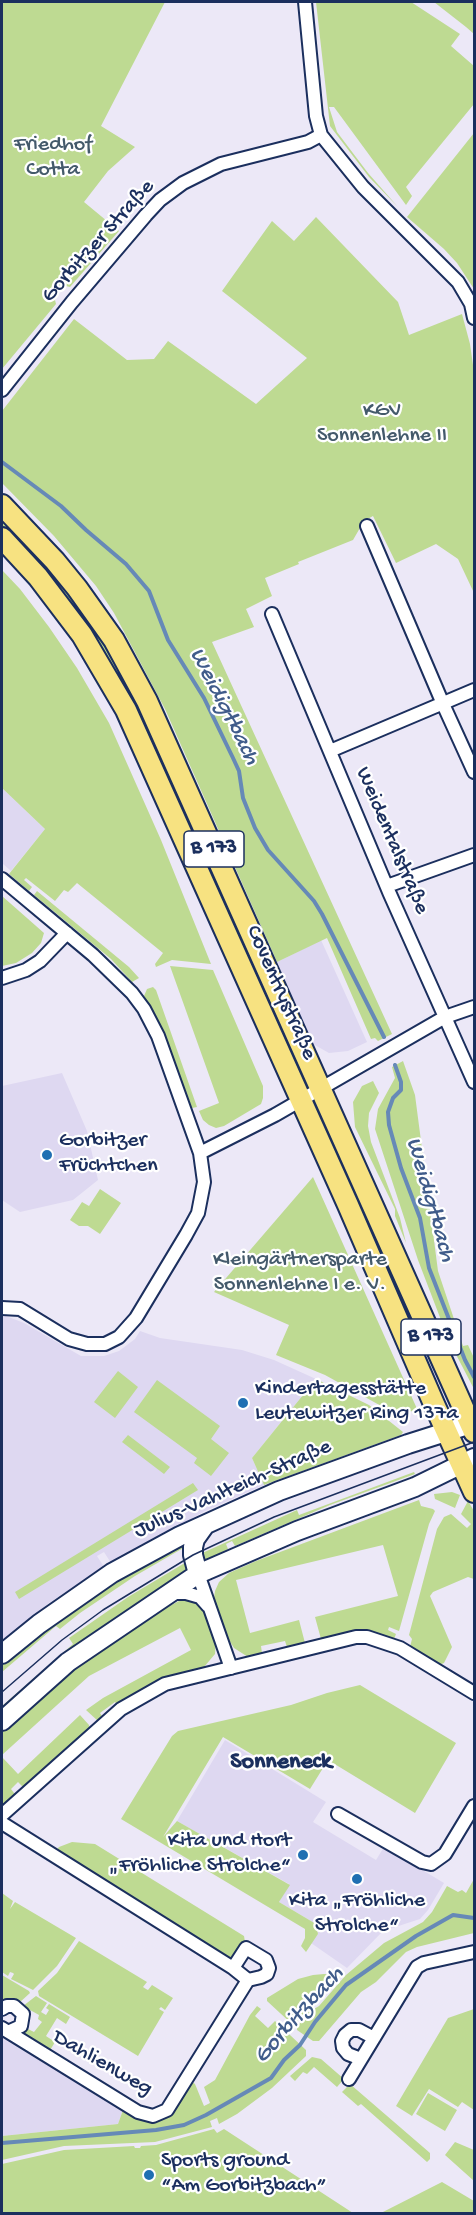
<!DOCTYPE html>
<meta charset="utf-8">
<style>
body{margin:0}
#map{position:relative;width:476px;height:2215px;overflow:hidden;background:#ece8f7;font-family:"Gochi Hand",sans-serif}
canvas{display:block}
.frame{position:absolute;inset:0;border:3px solid #1b2f5e;pointer-events:none}
</style>
<div id="map">
<canvas width="476" height="2215"></canvas>
<div class="frame"></div>
</div>
<script>
const context = document.querySelector('canvas').getContext('2d');
context.lineJoin = 'round';
function fill(path, color) { context.fillStyle = color; context.fill(path, 'evenodd'); }
const shape = rows => new Path2D(rows.map(r => 'M' + r).join(''));
function trace(path, color, width, dash) { context.strokeStyle = color; context.lineWidth = width; context.lineCap = dash ? 'butt' : 'round'; context.setLineDash(dash || []); context.stroke(path); }
function drawText(font, color, halo, rows, align = 'center') {
  context.font = font + ' "Gochi Hand",sans-serif'; context.lineWidth = 4.5; context.setLineDash([]); context.textBaseline = 'middle'; context.strokeStyle = halo; context.fillStyle = color; for (const [text, x, y, turn = 0] of rows) {
    context.save(); context.translate(x, y); context.rotate((+turn || 0) * Math.PI / 180); context.textAlign = isNaN(turn) ? turn : align; if (halo) context.strokeText(text, 0, 0); context.fillText(text, 0, 0); context.restore();
  }
}
fill(shape([
 [2,788,45,829,11,871,2,863],
 [321,940,367,1042,348,1051,329,1053,313,1044,277,962],
 [62,1073,87,1131,98,1180,73,1200,20,1212,2,1200,2,1086],
 [6,1316,24,1323,81,1356,104,1356,119,1351,135,1339,140,1331,160,1338,242,1350,274,1360,316,1379,252,1458,264,1485,205,1511,111,1563,104,1552,97,1556,104,1567,49,1603,2,1641,2,1317],
 [225,1740,326,1802,313,1822,376,1860,384,1847,444,1883,428,1910,420,1919,383,1931,347,1968,311,1943,318,1934,316,1924,279,1902,289,1884,177,1821],
 [2,2038,123,2110,118,2124,2,2136]
]), '#ded8f1');
fill(shape([
 [2,2,165,2,101,126,135,147,108,171,84,202,119,231,70,287,66,286,58,291,55,300,56,304,2,369],
 [316,2,411,2,460,34,451,46,474,66,474,104,406,187,412,196,406,205,334,107,329,107,337,132,368,173,398,207,369,177,330,126],
 [434,2,474,2,474,34,466,27],
 [474,133,474,289,457,263,444,249,407,217],
 [316,217,398,302,409,335,462,314,470,344,474,372,474,593,458,559,436,544,396,563,373,516,364,521,353,540,298,562,299,564,265,578,272,596,246,609,254,627,212,642,392,1034,378,1041,375,1038,371,1039,327,938,277,962,165,709,114,613,96,586,54,536,2,483,2,411,74,319,127,360,154,359,168,341,256,404,307,358,222,291,272,221,294,241],
 [2,521,33,553,66,592,113,653,129,679,228,904,193,834,129,696,109,661,82,620,26,551,2,527],
 [2,570,20,589,49,627,77,668,109,723,161,840,211,964,172,960,156,967,155,964,163,953,77,883,68,892,64,890,55,901,26,878,24,880,32,887,29,891,9,874,45,829,2,788],
 [37,891,129,967,139,978,132,982,111,959,34,895],
 [2,896,44,933,41,943,32,953,16,963,2,966],
 [170,966,213,970,263,1086,263,1098,261,1104,224,1126,216,1128,209,1125,203,1120,199,1111,219,1103],
 [153,987,156,990,197,1107,192,1108,168,1043,144,996,147,989],
 [403,1061,415,1095,438,1271,463,1346,468,1345,474,1358,474,1389,449,1341,418,1260,375,1129,378,1109,395,1078,392,1067],
 [373,1081,379,1093,369,1113,368,1126,371,1142,400,1218,406,1243,395,1216,395,1209,355,1127,353,1102,362,1086],
 [313,1177,418,1411,392,1412,325,1375,276,1355,289,1325,214,1292],
 [100,1189,121,1203,100,1234,88,1226,79,1226,70,1220,82,1202,89,1206],
 [118,1371,138,1387,115,1418,94,1402],
 [316,1379,369,1405,403,1432,401,1435,264,1485,252,1458],
 [157,1380,220,1426,211,1439,229,1453,211,1476,194,1463,197,1458,134,1412],
 [128,1435,170,1467,164,1474,122,1442],
 [414,1472,415,1474,330,1505,235,1546,232,1541,226,1544,228,1549,201,1563,198,1555,297,1510,299,1515],
 [193,1483,198,1490,19,1599,15,1592],
 [452,1492,460,1495,455,1508,435,1499,434,1494],
 [419,1500,421,1506,433,1509,435,1511,429,1524,399,1631,389,1627,388,1630,396,1634,394,1639,368,1630,354,1631,321,1639,315,1617,398,1596,383,1545,236,1580,250,1633,299,1620,305,1643,287,1647,285,1641,261,1646,262,1653,248,1657,234,1648,229,1640,214,1598,215,1591,219,1582,229,1573,256,1561],
 [468,1501,474,1511,474,1579,468,1577,433,1592,430,1596,452,1647,444,1663,439,1665,410,1647,412,1639,409,1635,437,1529,444,1517,451,1514,467,1528,471,1524,461,1514],
 [184,1540,185,1547,135,1576,80,1613,60,1629,56,1626,2,1672,2,1663,77,1604],
 [188,1561,189,1570,2,1711,2,1706,73,1644,69,1638,128,1597],
 [186,1599,197,1602,201,1606,216,1640,215,1654,204,1667,163,1679,118,1706,115,1702,100,1713,103,1718,99,1722,86,1710,103,1698,191,1650,180,1628,89,1676,2,1755,2,1730,43,1692,62,1676,154,1614,181,1600],
 [360,1685,456,1743,415,1813,328,1760,310,1789,223,1737,163,1837,177,1821,290,1885,279,1902,316,1924,318,1934,306,1952,301,1946,305,1938,305,1929,121,1819,172,1736,178,1731,291,1705,327,1693],
 [80,1715,89,1725,90,1730,25,1789,18,1782,11,1789,17,1797,5,1807,2,1804,2,1757,18,1774],
 [72,1842,95,1844,244,1936,246,1948,233,1968,52,1855,59,1847],
 [474,1879,474,1933,417,1947,406,1952,376,1982,361,1992,319,2041,313,2041,297,2030,297,2027,307,2013,319,2006,346,1975,384,1943,423,1922,432,1912,447,1886,458,1892,462,1890,466,1893],
 [2,1893,13,1901,10,1909,15,1902,76,1938,57,1966,33,1990,11,1979,14,1974,13,1973,10,1972,8,1976,2,1972],
 [79,1941,147,1982,143,1987,146,1989,148,1990,152,1985,173,1998,165,2010,161,2007,159,2009,164,2012,138,2056,39,1996,38,1991,57,1973],
 [324,1974,341,1975,316,2005,305,2012,295,2025,293,2025,267,2001,267,1998,298,1979,313,1975],
 [2,1975,29,1991,30,1993,19,2003,2,2005],
 [36,1996,47,2003,41,2012,46,2015,49,2010,46,2008,49,2004,70,2017,66,2024,57,2018,46,2036,55,2042,49,2052,22,2035,24,2027,34,2032,42,2022,38,2019,39,2015,23,2006],
 [257,2006,261,2009,255,2016,268,2028,275,2021,306,2050,306,2056,272,2088,237,2114,219,2124,217,2118,210,2121,212,2127,155,2142,64,2146,2,2160,2,2136,118,2124,123,2110,135,2117,137,2115,153,2119,190,2080,195,2084,204,2106,210,2103,204,2087,215,2080,250,2015],
 [474,2009,474,2110,462,2102,458,2107,429,2089,412,2116,396,2106,448,2018],
 [312,2057,321,2059,344,2079,337,2087,314,2067,307,2074,303,2072,295,2081,290,2076],
 [350,2084,430,2153,430,2159,427,2162,361,2104,358,2106,342,2092],
 [428,2093,457,2110,445,2131,416,2114],
 [214,2129,217,2133,224,2129,353,2213,2,2213,2,2164,64,2150,134,2146,135,2148,140,2148,141,2146,156,2145],
 [455,2142,474,2150,474,2181,445,2155],
 [442,2182,474,2201,474,2213,381,2213]
]), '#beda92');
trace(shape([
 [2,462,61,506,86,530,126,564,149,591,168,640,204,698,233,758,239,771,243,798,255,828,268,850,314,901,322,914,384,1037],
 [395,1065,401,1082,401,1090,393,1098,388,1112,389,1125,401,1168,420,1218,429,1268,465,1360,474,1377],
 [2,2143,156,2130,184,2125,206,2115,271,2078,284,2060,300,2045,315,2022,346,1985,416,1936,453,1915,474,1918]
]), '#6689b7', 4);
const street = shape([
 [305,2,316,116,321,135,363,187,458,282,471,304,474,318],
 [2,390,72,302,146,215,160,200,183,183,221,164,308,142,321,135],
 [367,526,443,704,474,772],
 [272,614,389,892,474,1082],
 [330,751,474,690],
 [2,879,93,955,132,993,144,1009,158,1036,200,1153,204,1182,198,1213,186,1235,136,1318,119,1337,105,1344,87,1344,69,1339,20,1309,2,1308],
 [387,886,474,855],
 [2,978,26,970,40,961,67,933],
 [200,1153,275,1115,445,1017,474,1007],
 [198,1574,231,1668],
 [170,1593,186,1593,200,1597,208,1606],
 [338,1814,422,1862,431,1864,445,1854,474,1806],
 [2,1815,121,1709,165,1684,356,1637,367,1637,400,1648,474,1693],
 [2,1823,233,1968,248,1980],
 [2,2009,7,2006,14,2006,23,2014,21,2026,10,2031],
 [2,2028,138,2112,153,2116,167,2110,248,1980,261,1977,267,1974,269,1968,266,1960,246,1948,233,1968],
 [361,2059,348,2054,343,2048,342,2041,345,2035,351,2030,359,2030,374,2038],
 [349,2079,417,1967,424,1963,474,1952]
]);
const secondary = shape([
 [198,1574,193,1555,193,1547,195,1539,205,1525],
 [2,1654,39,1624,112,1573,180,1536,279,1491,408,1444,471,1424],
 [2,1721,68,1662,198,1574,297,1531,415,1487,474,1458]
]);
const primary = shape([
 [2,505,55,561,77,588,114,640,147,701,474,1432],
 [2,538,38,577,82,635,126,710,348,1205,434,1404,474,1492]
]);
trace(street, '#1b2f5e', 16);
trace(secondary, '#1b2f5e', 22);
trace(primary, '#1b2f5e', 24);
trace(street, '#fff', 12);
trace(secondary, '#fff', 18);
trace(primary, '#f7e281', 20);
trace(shape([
 [2,1692,62,1640,103,1610,193,1555,274,1517,474,1442]
]), '#1b2f5e', 1.5);
for (const [x, y, r, color] of [
 [47,1155,6,"#1f6fb2"],
 [243,1403,6,"#1f6fb2"],
 [303,1855,6,"#1f6fb2"],
 [357,1879,6,"#1f6fb2"],
 [149,2175,6,"#1f6fb2"]
]) { const dot = new Path2D(); dot.arc(x, y, r, 0, 2 * Math.PI); context.fillStyle = color; context.fill(dot); trace(dot, '#fff', 2); }
for (const [x, y, w] of [
 [214,849,60],
 [431,1337,60]
]) { const box = new Path2D(); box.roundRect(x - w / 2, y - 18, w, 36, 4.5); context.fillStyle = '#fff'; context.fill(box); trace(box, '#1b2f5e', 1.5); }
drawText('bold 21px', '#1b2f5e', null, [
 ["B 173",214,849],
 ["B 173",431,1337]
]);
drawText('22px', '#445a6b', '#fff', [
 ["Friedhof",53,146],
 ["Cotta",53,171],
 ["KGV",382,412],
 ["Sonnenlehne II",382,437],
 ["Kleingärtnersparte",300,1261],
 ["Sonnenlehne I e. V.",300,1286]
]);
drawText('22px', '#1b2f5e', '#fff', [
 ["Gorbitzer Straße",99,242,-48],
 ["Weidentalstraße",391,841,67],
 ["Coventrystraße",280,993,66],
 ["Julius-Vahlteich-Straße",233,1490,-24],
 ["Dahlienweg",102,2064,30]
]);
drawText('22px', '#1b2f5e', '#fff', [
 ["Gorbitzer",59,1142],
 ["Früchtchen",59,1167],
 ["Kindertagesstätte",255,1390],
 ["Leutewitzer Ring 137a",255,1415],
 ["Kita und Hort",291,1842,"right"],
 ["„Fröhliche Strolche“",291,1867,"right"],
 ["Kita „Fröhliche",357,1902,"center"],
 ["Strolche“",357,1927,"center"],
 ["Sports ground",161,2162],
 ["“Am Gorbitzbach”",161,2187]
], 'left');
drawText('italic 24px', '#405c8a', '#fff', [
 ["Weidigtbach",223,707,63],
 ["Weidigtbach",429,1200,74],
 ["Gorbitzbach",300,2016,-48]
]);
drawText('bold 24px', '#1b2f5e', '#fff', [
 ["Sonneneck",281,1763]
]);
</script>
